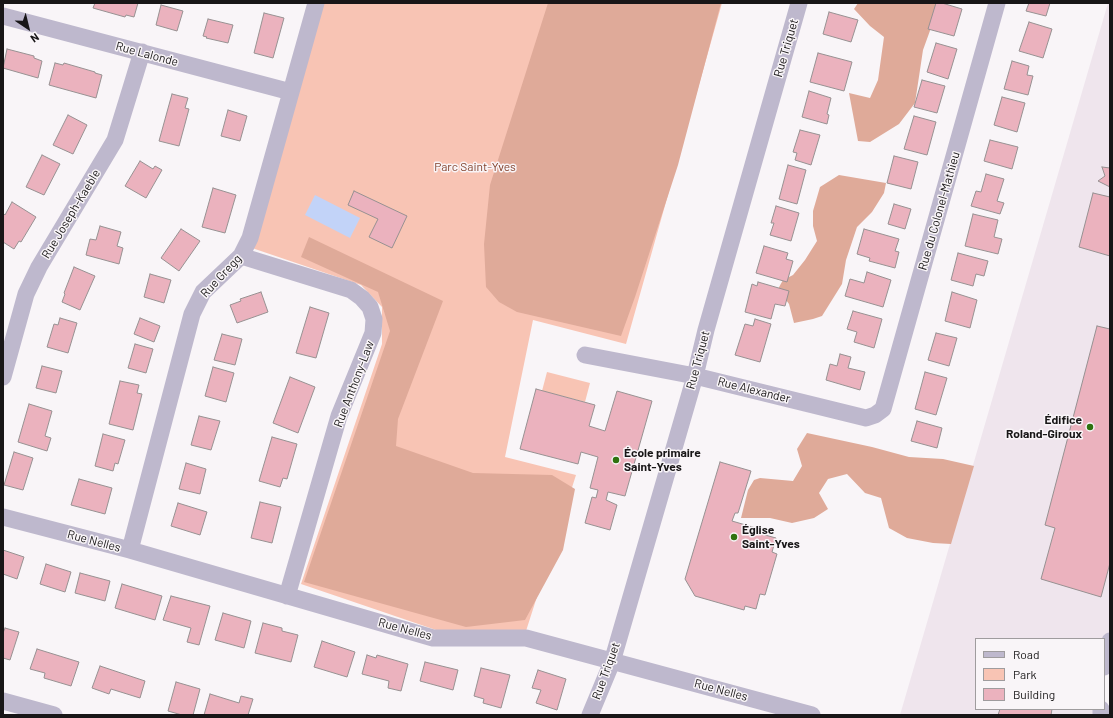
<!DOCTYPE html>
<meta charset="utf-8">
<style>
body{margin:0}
#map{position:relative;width:1113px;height:718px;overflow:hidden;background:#f9f5f8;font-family:Barlow,sans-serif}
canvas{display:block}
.frame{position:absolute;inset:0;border:4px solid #181617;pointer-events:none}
.legend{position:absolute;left:975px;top:638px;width:130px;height:72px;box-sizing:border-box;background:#f9f5f8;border:1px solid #9f9c9e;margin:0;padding:5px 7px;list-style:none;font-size:12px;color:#181617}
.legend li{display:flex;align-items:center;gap:8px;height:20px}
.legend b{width:20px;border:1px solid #9f9c9e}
.north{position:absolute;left:8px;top:8px;width:40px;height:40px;-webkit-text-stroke:3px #f9f5f8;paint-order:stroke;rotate:145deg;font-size:11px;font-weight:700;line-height:16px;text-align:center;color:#181617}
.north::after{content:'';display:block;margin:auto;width:14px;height:18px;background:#181617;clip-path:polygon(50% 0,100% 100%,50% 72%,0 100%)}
</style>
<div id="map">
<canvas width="1113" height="718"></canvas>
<div class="frame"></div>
<ul class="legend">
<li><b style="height:5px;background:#beb8cd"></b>Road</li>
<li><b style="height:11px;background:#f8c4b4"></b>Park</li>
<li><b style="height:11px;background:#ebb2be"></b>Building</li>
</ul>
<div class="north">N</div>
</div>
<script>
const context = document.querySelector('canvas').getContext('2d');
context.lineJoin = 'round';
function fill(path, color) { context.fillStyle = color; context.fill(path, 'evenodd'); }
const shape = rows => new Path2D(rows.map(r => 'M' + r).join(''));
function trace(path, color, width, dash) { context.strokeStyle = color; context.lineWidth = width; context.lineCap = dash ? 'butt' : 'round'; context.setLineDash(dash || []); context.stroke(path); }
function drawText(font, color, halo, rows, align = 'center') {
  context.font = font + ' Barlow,sans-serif'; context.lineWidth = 3; context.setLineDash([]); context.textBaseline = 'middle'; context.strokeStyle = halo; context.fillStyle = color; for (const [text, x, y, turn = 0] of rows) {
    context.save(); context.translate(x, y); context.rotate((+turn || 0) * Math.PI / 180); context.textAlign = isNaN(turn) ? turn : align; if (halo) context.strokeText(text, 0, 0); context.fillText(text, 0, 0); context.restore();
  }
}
fill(shape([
 [1108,3,1110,3,1110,641,1104,639,976,639,976,709,1101,709,1101,715,900,715]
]), '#efe5ed');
fill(shape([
 [320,3,722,3,626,344,533,320,505,457,576,475,526,631,436,630,301,584,382,344,382,307,361,285,252,248],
 [547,372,590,383,585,402,542,391]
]), '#f8c4b4');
fill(shape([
 [548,3,721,3,678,165,635,297,621,336,517,312,499,302,486,287,484,244,490,185],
 [858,3,940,3,923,50,915,103,899,124,870,142,858,141,849,93,870,98,878,80,884,37,870,26,854,9],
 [839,175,886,183,884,193,872,212,857,227,846,260,842,284,822,316,813,319,794,323,789,304,778,289,783,280,793,275,805,260,817,241,813,226,813,211,820,187],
 [309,237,443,301,398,419,396,446,473,473,552,475,575,489,563,550,525,620,466,627,304,582,390,331,378,292,301,257],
 [807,433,872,447,909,457,943,459,974,466,951,544,933,543,907,538,889,528,881,498,865,493,847,474,828,479,819,493,828,509,814,518,792,523,770,518,741,518,748,490,754,480,760,478,793,481,802,466,797,449]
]), '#dfaa99');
fill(shape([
 [315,195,360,218,350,238,305,215]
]), '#c2d3f8');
const building = shape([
 [95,3,138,3,134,17,126,15,125,17,93,8,95,3],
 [936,3,942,3,962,9,954,36,928,29,936,3],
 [1029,3,1050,3,1046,16,1026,11,1029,3],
 [161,5,183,11,177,31,156,25,161,5],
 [829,12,858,20,851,42,823,34,829,12],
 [264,13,284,18,273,58,254,53,264,13],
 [208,19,233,25,228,43,206,38,207,37,203,36,208,19],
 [1029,22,1052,29,1043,58,1019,51,1029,22],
 [936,43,957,49,948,79,927,72,936,43],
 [7,49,34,56,34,58,42,61,38,78,3,68,7,49],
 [818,53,852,62,844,91,810,82,818,53],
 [1012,61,1029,66,1027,75,1033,76,1028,95,1004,89,1012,61],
 [55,63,63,65,64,63,95,72,95,73,102,75,96,98,49,85,55,63],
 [922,80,945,86,937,113,914,107,922,80],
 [809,91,831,98,827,114,829,115,827,124,802,117,809,91],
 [172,94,188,98,185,108,189,109,179,146,159,141,172,94],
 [1002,97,1025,103,1017,132,994,125,1002,97],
 [228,110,247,116,240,141,221,136,228,110],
 [68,115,87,125,73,154,53,145,68,115],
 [914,116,936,122,927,155,904,149,914,116],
 [800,130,820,135,811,165,795,160,797,153,793,152,800,130],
 [990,140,1018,147,1012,169,984,161,990,140],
 [42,155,60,164,44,195,26,187,42,155],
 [894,156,918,162,911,189,887,183,894,156],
 [140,161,153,169,155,166,162,170,146,198,125,186,140,161],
 [788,165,806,170,797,204,779,199,788,165],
 [1102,167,1110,168,1110,187,1098,181,1105,176,1102,167],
 [986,174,1004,179,997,201,1004,203,1000,214,971,206,976,191,981,192,986,174],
 [213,188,236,195,225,233,202,227,213,188],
 [354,191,407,216,392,248,369,237,378,219,348,205,354,191],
 [1093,193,1110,197,1110,256,1079,247,1093,193],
 [12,202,36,217,21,242,19,241,14,249,3,242,3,213,5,215,12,202],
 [894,204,911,209,905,229,888,224,894,204],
 [776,206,799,213,791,241,770,235,774,223,771,223,776,206],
 [973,214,998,220,994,237,1002,239,998,254,965,246,973,214],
 [100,226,121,232,117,246,123,248,119,264,86,255,90,239,96,240,100,226],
 [181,229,200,241,179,271,161,258,181,229],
 [864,229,899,239,895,251,899,252,895,268,869,261,870,258,857,254,864,229],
 [764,246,788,253,786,259,793,261,787,282,756,273,764,246],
 [958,253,988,261,984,276,976,274,973,286,951,280,958,253],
 [74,267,95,276,80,310,62,302,65,294,64,293,74,267],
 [867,272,891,280,883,307,845,296,850,279,864,283,867,272],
 [150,274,171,280,164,303,144,297,150,274],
 [758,282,789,291,785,306,775,304,771,319,745,312,752,284,757,286,758,282],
 [261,292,268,312,237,323,230,305,241,301,240,299,261,292],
 [952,292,977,300,970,328,945,321,952,292],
 [310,307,329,313,316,358,296,353,310,307],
 [853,311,882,319,874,348,854,342,857,332,847,329,853,311],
 [60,318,77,323,68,353,47,347,54,324,58,325,60,318],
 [140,318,160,326,154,342,134,334,140,318],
 [755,319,771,324,760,362,735,355,745,324,753,326,755,319],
 [1097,326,1110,329,1110,563,1101,597,1041,579,1055,528,1045,525,1097,326],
 [936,333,957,338,949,366,928,360,936,333],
 [222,334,242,339,235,365,214,360,222,334],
 [135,344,153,349,146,373,128,368,135,344],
 [840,354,851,357,848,368,865,372,860,390,826,380,830,364,837,366,840,354],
 [42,366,62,371,56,393,36,388,42,366],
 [213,367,234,373,226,402,205,396,213,367],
 [925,372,947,378,936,415,915,409,925,372],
 [290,377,315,387,298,433,273,423,290,377],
 [120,381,139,385,137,393,142,394,133,430,109,424,120,381],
 [536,389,595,405,589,426,605,431,617,391,652,401,625,496,608,492,606,500,617,505,610,530,585,523,592,497,596,498,598,490,590,488,598,457,581,452,578,464,520,449,536,389],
 [29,404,52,411,45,436,51,438,47,451,18,442,29,404],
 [199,416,220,421,211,450,191,445,199,416],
 [917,421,942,428,937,448,911,441,917,421],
 [103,434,125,440,118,464,115,463,113,471,95,466,103,434],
 [272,437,297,444,287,479,283,478,280,487,259,481,272,437],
 [14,452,33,458,23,490,4,485,14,452],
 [720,462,751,471,738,513,735,513,732,521,766,531,765,535,776,538,772,552,777,554,765,595,760,594,756,609,745,606,744,610,695,596,685,579,720,462],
 [186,463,206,469,200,494,179,489,186,463],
 [79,479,112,488,105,514,71,505,79,479],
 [260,502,281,507,272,543,251,538,260,502],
 [178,503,207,512,200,535,171,526,178,503],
 [3,550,24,557,17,579,3,574,3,550],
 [46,564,71,572,65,592,40,584,46,564],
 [80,573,110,581,105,601,75,593,80,573],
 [122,584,162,596,155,620,115,608,122,584],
 [171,596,210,606,199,645,187,642,191,628,163,620,171,596],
 [223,613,251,621,244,648,215,640,223,613],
 [263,623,282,628,282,631,298,635,291,662,255,653,263,623],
 [5,628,19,632,10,660,3,658,3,633,5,628],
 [322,641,355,652,347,677,314,667,322,641],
 [37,649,79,662,71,686,44,678,45,673,30,669,37,649],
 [367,655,376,658,377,655,408,664,401,691,388,688,389,681,362,674,367,655],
 [425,662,458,670,453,690,420,681,425,662],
 [100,666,145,681,140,698,111,689,109,694,92,688,100,666],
 [481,668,510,675,501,708,483,703,484,699,474,696,481,668],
 [538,670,566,679,557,710,536,703,541,690,532,688,538,670],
 [176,682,200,689,193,715,182,715,168,711,176,682],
 [210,694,239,703,241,696,253,699,248,715,204,715,210,694],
 [1000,709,1052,709,1051,715,998,715,1000,709]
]);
fill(building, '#ebb2be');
trace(building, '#979192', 1);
trace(shape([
 [3,16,291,92],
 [241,256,351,290,362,298,370,307,374,319,373,333,339,416,287,596],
 [585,355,695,376,866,418,875,415,883,409,997,3],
 [3,377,26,294,39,267,115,140,142,52],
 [3,517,130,550,433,638,526,638,812,715],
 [130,550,192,314,203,292,241,256,250,238,316,3],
 [1104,667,1110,641],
 [3,701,54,715],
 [590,715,612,662,695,376,706,330,799,3],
 [1101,715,1101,709]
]), '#beb8cd', 17);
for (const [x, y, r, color] of [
 [1090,427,4,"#2f720f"],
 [616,460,4,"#2f720f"],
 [734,537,4,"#2f720f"]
]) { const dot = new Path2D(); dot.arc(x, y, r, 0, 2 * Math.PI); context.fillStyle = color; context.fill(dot); trace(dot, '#f9f5f8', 1.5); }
drawText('12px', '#181617', '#f9f5f8', [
 ["Rue Triquet",786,48,-74],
 ["Rue Lalonde",147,54,15],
 ["Rue du Colonel-Mathieu",939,211,-74],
 ["Rue Joseph-Kaeble",71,214,-59],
 ["Rue Gregg",221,276,-47],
 ["Rue Triquet",698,360,-75],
 ["Rue Anthony-Law",354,384,-69],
 ["Rue Alexander",754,390,14],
 ["Rue Nelles",94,541,15],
 ["Rue Nelles",405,629,15],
 ["Rue Triquet",606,671,-70],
 ["Rue Nelles",721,690,15]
]);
drawText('12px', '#813f29', '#f9f5f8', [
 ["Parc Saint-Yves",475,167]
]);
drawText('bold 12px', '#181617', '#f9f5f8', [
 ["Édifice",1082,420,"right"],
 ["Roland-Giroux",1082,434,"right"],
 ["École primaire",624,453],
 ["Saint-Yves",624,467],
 ["Église",742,530],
 ["Saint-Yves",742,544]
], 'left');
</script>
